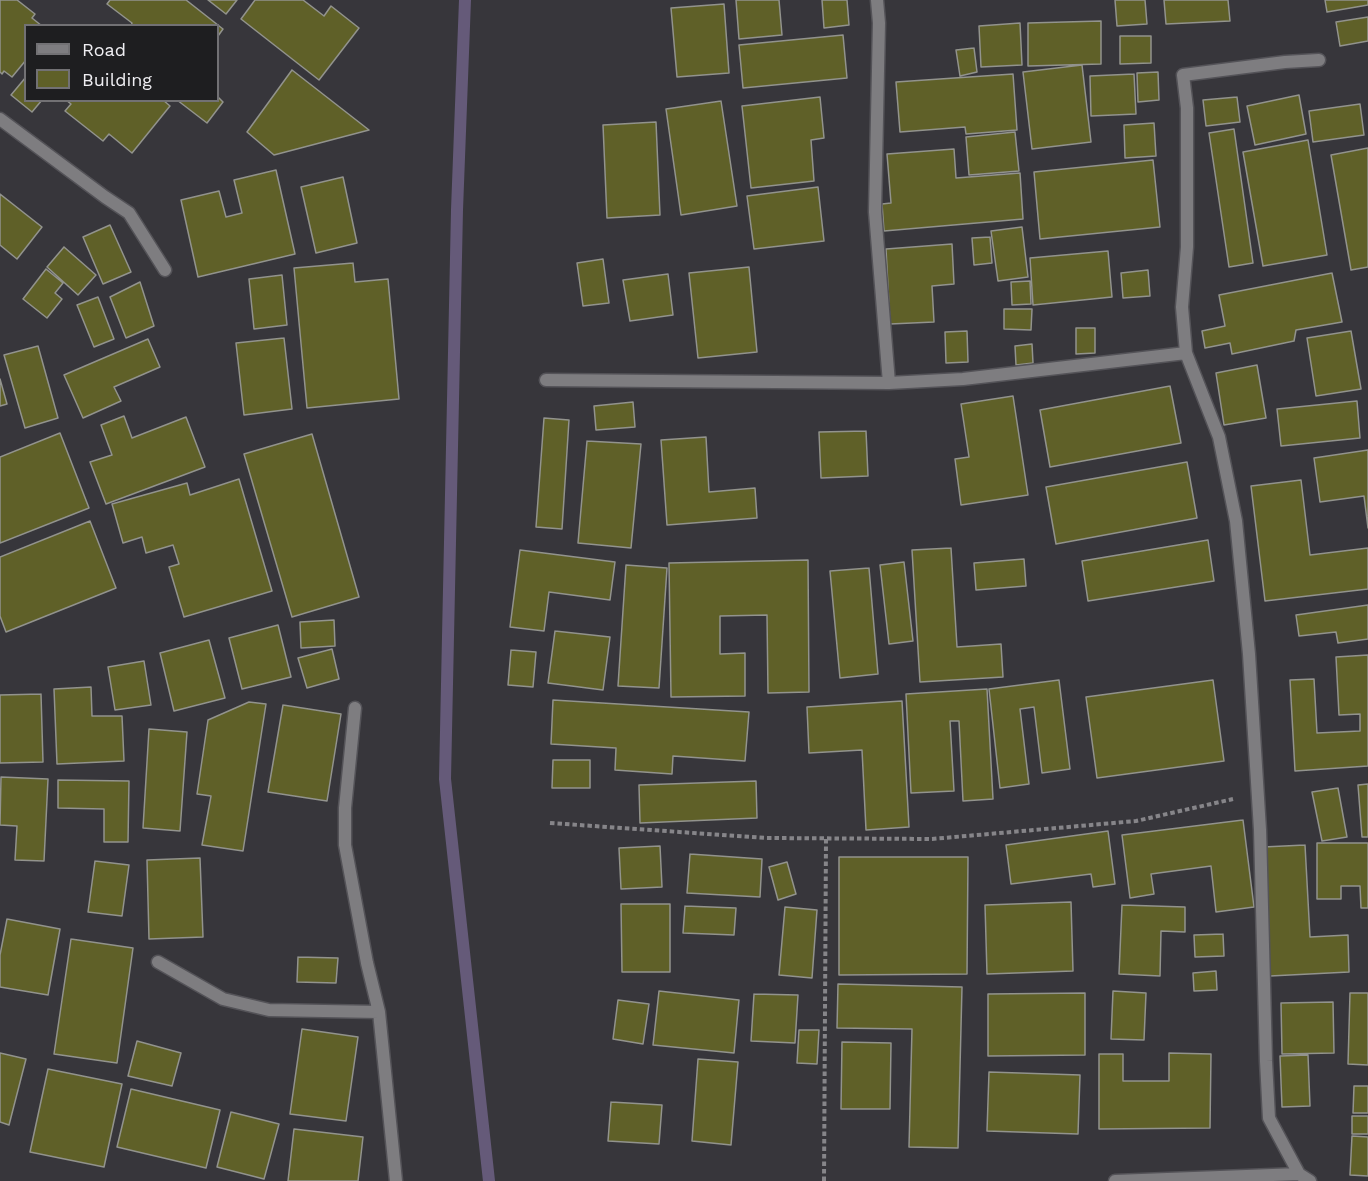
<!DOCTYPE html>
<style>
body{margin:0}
#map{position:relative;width:1368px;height:1181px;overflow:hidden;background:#37363b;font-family:"Work Sans",sans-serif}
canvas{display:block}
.legend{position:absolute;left:24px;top:24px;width:195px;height:78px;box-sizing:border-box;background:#1e1e20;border:2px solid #727174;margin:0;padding:8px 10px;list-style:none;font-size:18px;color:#efeef2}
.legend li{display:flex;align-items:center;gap:12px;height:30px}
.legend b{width:30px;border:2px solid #727174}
</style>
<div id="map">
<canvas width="1368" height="1181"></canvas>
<ul class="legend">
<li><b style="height:8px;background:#7e7d80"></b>Road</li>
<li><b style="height:16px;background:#5f6028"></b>Building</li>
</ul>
</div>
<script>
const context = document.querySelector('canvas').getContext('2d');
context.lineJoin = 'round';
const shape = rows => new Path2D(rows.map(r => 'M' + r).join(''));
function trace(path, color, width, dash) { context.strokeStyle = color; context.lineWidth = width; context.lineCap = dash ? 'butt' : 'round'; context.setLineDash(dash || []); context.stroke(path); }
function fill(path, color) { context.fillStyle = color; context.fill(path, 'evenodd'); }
trace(shape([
 [465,0,457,210,445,779,489,1181]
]), '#655a79', 12);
const building = shape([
 [0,0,17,0,35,14,32,18,42,26,26,26,26,60,12,77,4,71,2,74,0,72,0,0],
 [110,0,186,0,223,29,218,36,218,26,131,26,132,23,107,4,110,0],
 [208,0,237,0,226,14,208,0],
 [255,0,303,0,324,16,331,6,359,28,319,80,241,19,255,0],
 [736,0,779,0,782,35,739,39,736,0],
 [822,0,847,0,849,25,824,28,822,0],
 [1115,0,1145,0,1147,24,1117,26,1115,0],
 [1164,0,1228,0,1230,21,1166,24,1164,0],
 [1325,0,1368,0,1368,5,1327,12,1325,0],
 [724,4,729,73,677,77,671,8,724,4],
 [1368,17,1368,41,1340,46,1336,22,1368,17],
 [1101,21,1101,64,1028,66,1028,23,1101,21],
 [1020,23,1022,65,981,67,979,26,1020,23],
 [843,35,847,78,743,88,739,45,843,35],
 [1120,36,1151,36,1151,63,1120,64,1120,36],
 [974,48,977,72,960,76,956,50,974,48],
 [1082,65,1091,142,1032,149,1023,72,1082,65],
 [292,70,369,130,274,155,247,132,292,70],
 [1158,72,1159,100,1138,102,1137,73,1158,72],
 [1013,74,1017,130,966,134,965,127,900,132,896,82,1013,74],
 [1134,74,1136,114,1091,116,1090,76,1134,74],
 [26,77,26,100,42,100,32,112,11,95,26,77],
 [1299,95,1306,134,1255,145,1247,106,1299,95],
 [218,97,223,102,207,123,177,100,218,100,218,97],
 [820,97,824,138,811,140,814,181,751,188,742,106,820,97],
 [1237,97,1240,122,1206,126,1203,100,1237,97],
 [66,100,163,100,170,106,132,153,109,134,103,141,65,111,71,104,66,100],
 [721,101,737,206,681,215,666,109,721,101],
 [1360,104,1364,135,1313,142,1309,111,1360,104],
 [656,122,660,215,607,218,603,125,656,122],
 [1154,123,1156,156,1125,158,1124,125,1154,123],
 [1234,129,1253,263,1229,267,1209,133,1234,129],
 [1015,132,1019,171,969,175,966,137,1015,132],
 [1308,140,1327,255,1263,266,1243,152,1308,140],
 [1368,148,1368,267,1351,270,1331,155,1368,148],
 [954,149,956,178,1020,173,1023,219,884,231,882,204,891,203,887,154,954,149],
 [1153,160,1160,227,1040,239,1034,172,1153,160],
 [276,170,295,254,198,277,181,200,219,191,226,217,242,213,234,180,276,170],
 [343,177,357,243,316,253,301,187,343,177],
 [818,187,824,241,754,249,747,196,818,187],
 [0,194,42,227,17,259,0,245,0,194],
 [110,225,131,272,103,284,83,237,110,225],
 [1022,227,1028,277,998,281,991,231,1022,227],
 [990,237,992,263,974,265,972,238,990,237],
 [952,244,954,284,932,286,934,322,890,324,886,249,952,244],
 [64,247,96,275,78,295,47,267,64,247],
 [1108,251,1112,297,1033,305,1030,258,1108,251],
 [603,259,609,303,583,306,577,263,603,259],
 [353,263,355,282,388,279,399,399,307,408,294,268,353,263],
 [749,267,757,352,698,358,689,273,749,267],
 [46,269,63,283,55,293,62,299,47,318,23,299,46,269],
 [1148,270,1150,296,1123,298,1121,273,1148,270],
 [1332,273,1342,322,1296,330,1294,341,1232,354,1230,343,1205,348,1202,331,1225,326,1219,295,1332,273],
 [668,274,673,315,630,321,623,280,668,274],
 [282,275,287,325,254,329,249,279,282,275],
 [1030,281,1031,304,1012,305,1011,282,1030,281],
 [140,282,154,326,126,338,110,297,140,282],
 [98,297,114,339,94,347,77,305,98,297],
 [1004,309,1032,309,1031,330,1004,329,1004,309],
 [1076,328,1095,328,1095,353,1076,354,1076,328],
 [967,331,968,362,946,363,945,332,967,331],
 [1351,331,1361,389,1316,396,1307,338,1351,331],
 [284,338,292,409,244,415,236,343,284,338],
 [148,339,160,367,114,387,121,401,83,418,64,375,148,339],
 [1032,344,1033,363,1016,365,1015,346,1032,344],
 [38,346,58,418,25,428,4,355,38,346],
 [1257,365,1266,418,1224,425,1216,373,1257,365],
 [0,379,7,404,0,406,0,379],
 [1170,386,1181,443,1050,467,1040,410,1170,386],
 [1013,396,1028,495,961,505,955,459,969,457,961,404,1013,396],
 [1357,401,1360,438,1281,446,1277,409,1357,401],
 [633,402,635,427,596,430,594,406,633,402],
 [124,416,132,438,186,417,205,467,106,504,90,462,112,455,101,425,124,416],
 [544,418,569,420,562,529,536,527,544,418],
 [866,431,868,476,821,478,819,432,866,431],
 [60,433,89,508,0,543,0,457,60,433],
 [312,434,359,597,292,617,244,454,312,434],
 [706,437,709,492,755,488,757,518,667,525,661,440,706,437],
 [587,441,641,444,631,548,578,543,587,441],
 [1368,450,1368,528,1364,496,1320,502,1314,458,1368,450],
 [1187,462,1197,518,1056,544,1046,487,1187,462],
 [239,479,272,591,184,617,169,567,179,564,173,545,146,553,142,537,123,543,112,504,187,483,190,495,239,479],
 [1301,480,1310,555,1368,548,1368,589,1265,601,1251,486,1301,480],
 [90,521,116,588,6,632,0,616,0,557,90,521],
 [1208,540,1214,581,1088,601,1082,561,1208,540],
 [951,548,957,647,1001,644,1003,677,920,682,912,550,951,548],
 [520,550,615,562,610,600,549,592,544,631,510,627,520,550],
 [1024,559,1026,586,976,590,974,563,1024,559],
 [808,560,809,692,768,693,767,615,720,616,720,654,745,653,745,696,671,697,669,563,808,560],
 [904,562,913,641,889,644,880,565,904,562],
 [626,565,667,568,659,688,618,686,626,565],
 [869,568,878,674,840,678,830,571,869,568],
 [1368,605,1368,639,1338,643,1336,632,1299,636,1296,615,1368,605],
 [334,620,335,646,301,648,300,622,334,620],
 [278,625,291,677,242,689,229,638,278,625],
 [555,631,610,637,603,690,548,683,555,631],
 [209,640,225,698,174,711,160,653,209,640],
 [332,649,339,679,307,688,298,658,332,649],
 [511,650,536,652,533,687,508,685,511,650],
 [1368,655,1368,766,1295,771,1290,680,1314,679,1317,733,1360,731,1360,714,1339,715,1336,657,1368,655],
 [144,661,151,705,115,710,108,667,144,661],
 [1059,680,1070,769,1042,773,1034,707,1020,709,1029,784,1000,788,989,689,1059,680],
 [1213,680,1224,761,1097,778,1086,697,1213,680],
 [91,687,92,716,122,716,124,761,57,764,54,689,91,687],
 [987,689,993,799,963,801,959,721,950,721,954,791,911,793,906,694,987,689],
 [41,694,43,762,0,763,0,695,41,694],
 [553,700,749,712,745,761,673,756,672,774,615,770,616,748,551,744,553,700],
 [902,701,909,827,866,830,862,750,809,753,807,707,902,701],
 [249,702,266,704,243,851,202,845,211,796,197,794,208,720,249,702],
 [283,705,341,714,327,801,268,792,283,705],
 [149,729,187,732,180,831,143,828,149,729],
 [553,760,590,760,590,788,552,788,553,760],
 [1,777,48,779,44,861,15,860,17,826,0,825,1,777],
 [58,780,129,781,128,842,104,842,104,809,58,808,58,780],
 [756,781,757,818,640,823,639,785,756,781],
 [1368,784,1368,837,1362,837,1358,785,1368,784],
 [1338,788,1347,837,1322,841,1312,792,1338,788],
 [1243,820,1254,907,1216,912,1211,866,1151,874,1154,894,1130,898,1122,835,1243,820],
 [1108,831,1115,884,1093,887,1091,874,1011,884,1006,845,1108,831],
 [1317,843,1368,843,1368,908,1361,908,1360,886,1341,886,1341,899,1317,899,1317,843],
 [1305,845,1310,937,1348,935,1349,972,1270,976,1263,847,1305,845],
 [660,846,662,887,621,889,619,848,660,846],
 [690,854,762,859,760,897,687,893,690,854],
 [839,857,968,857,967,974,839,975,839,857],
 [200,858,203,937,149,939,147,860,200,858],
 [95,861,129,865,122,916,88,912,95,861],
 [787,862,796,894,778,900,769,867,787,862],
 [1071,902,1073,971,987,974,985,905,1071,902],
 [621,904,670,904,670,972,622,972,621,904],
 [1122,905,1185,907,1185,932,1161,931,1160,976,1119,974,1122,905],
 [685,906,736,908,734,935,683,933,685,906],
 [785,907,817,910,812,978,779,975,785,907],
 [7,919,60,929,48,995,0,987,0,955,7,919],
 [1223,934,1224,956,1195,957,1194,935,1223,934],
 [71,939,133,948,117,1063,54,1054,71,939],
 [298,957,338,958,336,983,297,982,298,957],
 [1216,971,1217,990,1194,991,1193,973,1216,971],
 [838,984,962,987,958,1148,909,1147,912,1029,837,1028,838,984],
 [659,991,739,1000,734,1053,653,1045,659,991],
 [1113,991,1146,993,1144,1040,1111,1039,1113,991],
 [1085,993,1085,1055,988,1056,988,994,1085,993],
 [1350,993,1368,993,1368,1065,1348,1064,1350,993],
 [754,994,798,995,795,1043,751,1041,754,994],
 [618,1000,649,1004,643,1044,613,1039,618,1000],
 [1333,1002,1334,1053,1282,1054,1281,1003,1333,1002],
 [302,1029,358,1037,346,1121,290,1114,302,1029],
 [799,1030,819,1030,817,1064,797,1063,799,1030],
 [137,1041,181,1053,172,1086,128,1076,137,1041],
 [842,1042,891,1043,890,1109,841,1109,842,1042],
 [0,1053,26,1059,9,1125,0,1122,0,1053],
 [1169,1053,1211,1054,1210,1128,1099,1129,1099,1054,1123,1054,1123,1081,1169,1081,1169,1053],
 [1308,1055,1310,1106,1282,1107,1280,1056,1308,1055],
 [698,1059,738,1062,731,1145,692,1141,698,1059],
 [48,1069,122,1084,104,1167,30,1152,48,1069],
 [989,1072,1080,1075,1078,1134,987,1131,989,1072],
 [1354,1086,1368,1086,1368,1113,1353,1113,1354,1086],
 [131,1089,220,1110,206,1168,117,1147,131,1089],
 [611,1102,662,1105,659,1144,608,1141,611,1102],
 [231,1112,279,1124,264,1179,217,1167,231,1112],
 [1352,1116,1368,1116,1368,1134,1352,1134,1352,1116],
 [294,1129,363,1137,358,1181,288,1181,294,1129],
 [1352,1136,1368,1137,1368,1176,1350,1175,1352,1136]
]);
fill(building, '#5f6028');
trace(building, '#92938d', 1.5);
const street = shape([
 [877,0,879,23,875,212,889,383],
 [0,119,105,197,129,213,165,270],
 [546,380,889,383,963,379,1186,353],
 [355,708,345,808,345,845,367,963,379,1012,396,1181],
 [158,962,223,999,269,1010,379,1012],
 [1115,1181,1299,1174],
 [1310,1181,1299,1174,1269,1118,1266,1061,1260,830,1249,654,1236,521,1219,437,1186,353,1182,307,1187,247,1187,108,1183,75,1285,62,1319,60]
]);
trace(street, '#545358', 15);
trace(shape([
 [550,823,766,838,932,839,1136,821,1233,799],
 [824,1181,826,838]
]), '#868589', 4, [4.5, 3]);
trace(street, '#7e7d80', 12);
</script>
